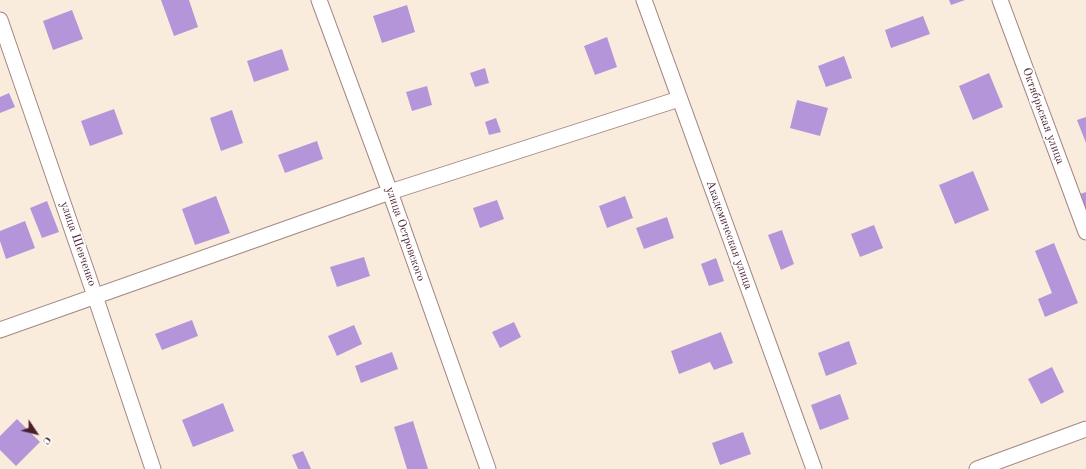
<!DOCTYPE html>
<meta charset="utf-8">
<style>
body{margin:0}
#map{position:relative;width:1086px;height:469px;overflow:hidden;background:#f9ecdd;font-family:"Old Standard TT",serif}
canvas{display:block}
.north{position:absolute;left:16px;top:413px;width:40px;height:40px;-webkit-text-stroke:3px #fff;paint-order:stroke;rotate:125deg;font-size:11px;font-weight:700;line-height:16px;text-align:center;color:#4a1f2b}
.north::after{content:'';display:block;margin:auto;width:14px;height:18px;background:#4a1f2b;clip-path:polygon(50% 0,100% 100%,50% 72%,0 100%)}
</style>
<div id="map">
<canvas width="1086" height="469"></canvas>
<div class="north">С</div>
</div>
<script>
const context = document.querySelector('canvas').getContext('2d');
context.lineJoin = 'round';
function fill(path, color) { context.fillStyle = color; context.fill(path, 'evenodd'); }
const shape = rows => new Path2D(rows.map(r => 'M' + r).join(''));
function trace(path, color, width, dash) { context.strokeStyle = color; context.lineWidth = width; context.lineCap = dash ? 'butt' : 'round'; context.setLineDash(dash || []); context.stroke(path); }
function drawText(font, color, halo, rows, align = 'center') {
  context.font = font + ' "Old Standard TT",serif'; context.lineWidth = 4; context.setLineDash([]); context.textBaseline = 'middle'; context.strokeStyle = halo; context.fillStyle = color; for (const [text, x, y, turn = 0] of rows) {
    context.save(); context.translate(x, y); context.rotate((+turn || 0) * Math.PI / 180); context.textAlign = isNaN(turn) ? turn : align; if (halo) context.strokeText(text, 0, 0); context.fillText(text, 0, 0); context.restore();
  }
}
fill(shape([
 [161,0,189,0,198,27,174,36],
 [949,0,965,0,951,5],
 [407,5,415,32,382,43,373,16],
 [72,10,83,39,53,50,43,21],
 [923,16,930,34,891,48,885,30],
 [607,37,617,67,595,75,584,46],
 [282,49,289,70,254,82,247,61],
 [844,56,852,78,826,87,818,66],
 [485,68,489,83,475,87,470,73],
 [989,73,1003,107,973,120,959,86],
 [427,86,432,105,412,111,406,92],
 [9,93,15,107,0,113,0,97],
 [797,100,828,108,820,136,790,128],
 [114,109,123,134,90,146,81,121],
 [232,110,243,143,221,151,210,118],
 [1086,117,1086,143,1077,120],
 [496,118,501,132,489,135,485,122],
 [317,141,323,159,285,173,278,155],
 [973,171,989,210,955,224,939,185],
 [1086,192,1086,210,1080,194],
 [216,196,230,233,195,245,182,209],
 [625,196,633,218,607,228,599,206],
 [497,200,504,219,480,228,473,208],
 [47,201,59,232,42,238,30,208],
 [667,217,674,238,644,249,636,228],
 [25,221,35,248,6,259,0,241,0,231],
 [874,225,883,248,860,257,851,234],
 [782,230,794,264,781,270,768,235],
 [1054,243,1078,303,1045,317,1038,299,1052,293,1035,251],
 [364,257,370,276,337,287,330,267],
 [716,258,724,281,709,286,701,264],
 [192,320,198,336,162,350,155,334],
 [514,322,521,337,500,348,492,332],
 [354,325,362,344,337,356,328,336],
 [721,332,733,363,714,370,710,362,679,374,671,351],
 [849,341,857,364,826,376,818,353],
 [392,352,398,369,361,383,355,366],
 [1052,367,1064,392,1041,404,1028,379],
 [840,394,849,419,820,430,811,405],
 [223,403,234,431,193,447,182,420],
 [17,419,40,442,16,466,0,450,0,436],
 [413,421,428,469,407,469,394,427],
 [743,432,751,454,720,465,712,443],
 [303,451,311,469,298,469,292,455]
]), '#b495d9');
const minor = shape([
 [319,0,390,192,488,469],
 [644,0,814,469],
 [1000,0,1086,232],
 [0,20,95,296,153,469],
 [0,330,390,192,679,99],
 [977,469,1086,429]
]);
trace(minor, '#a28684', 17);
trace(minor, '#fff', 15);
drawText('12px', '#4a1f2b', '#fff', [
 ["Октябрьская улица",1043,116,70],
 ["улица Островского",405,234,71],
 ["Академическая улица",729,235,70],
 ["улица Шевченко",78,244,71]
]);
</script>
